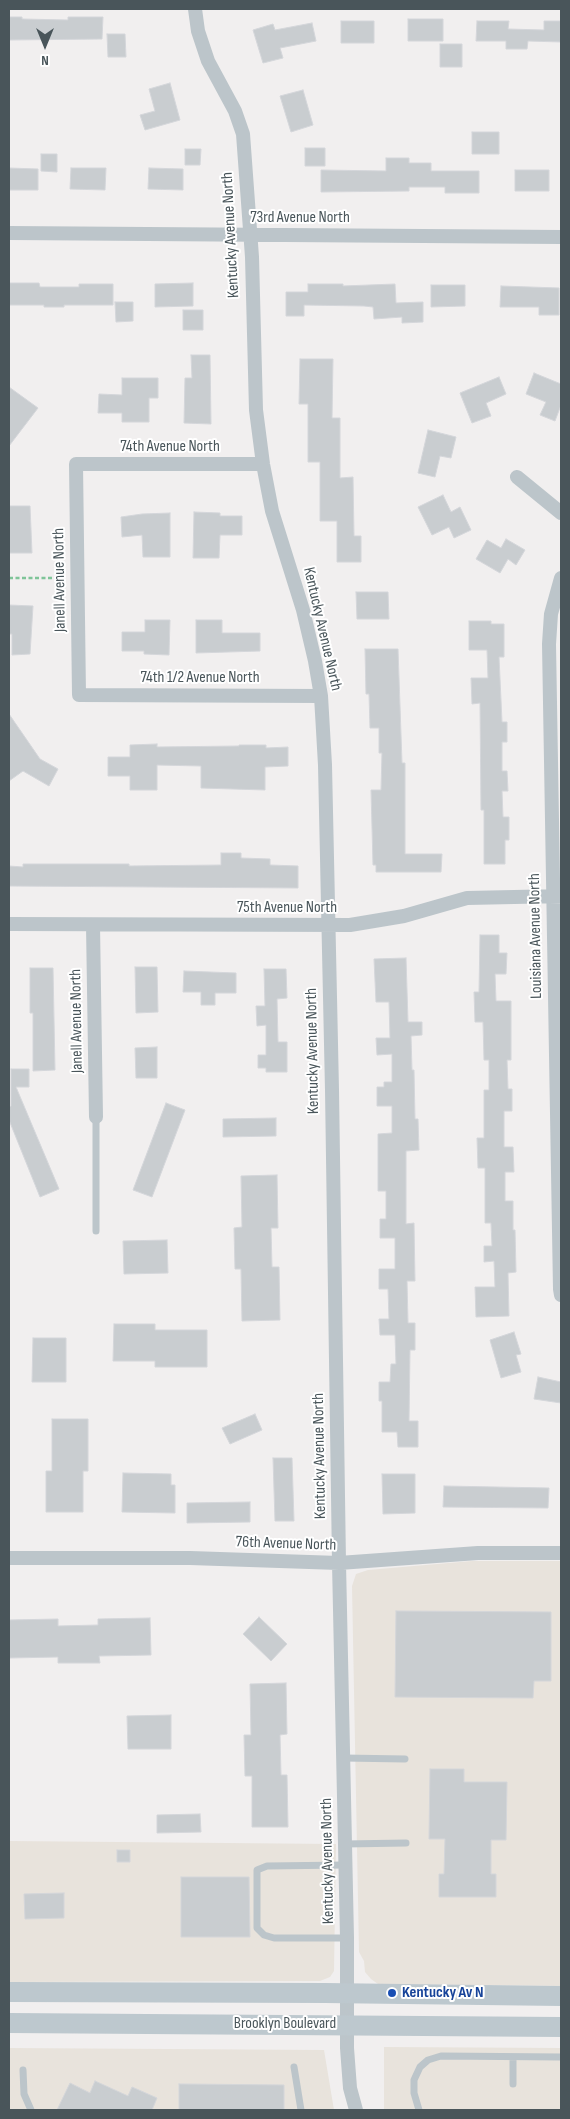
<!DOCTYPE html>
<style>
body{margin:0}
#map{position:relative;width:570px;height:2119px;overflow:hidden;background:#f1efef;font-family:"Sofia Sans Condensed",sans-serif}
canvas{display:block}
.frame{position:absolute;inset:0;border:10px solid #49555a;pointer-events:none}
.north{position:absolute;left:20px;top:20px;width:50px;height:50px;-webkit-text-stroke:4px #fff;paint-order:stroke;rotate:180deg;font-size:14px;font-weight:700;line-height:20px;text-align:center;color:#49555a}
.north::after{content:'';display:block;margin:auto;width:18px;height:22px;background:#49555a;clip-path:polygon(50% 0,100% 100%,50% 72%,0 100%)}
</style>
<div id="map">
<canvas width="570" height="2119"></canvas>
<div class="frame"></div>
<div class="north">N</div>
</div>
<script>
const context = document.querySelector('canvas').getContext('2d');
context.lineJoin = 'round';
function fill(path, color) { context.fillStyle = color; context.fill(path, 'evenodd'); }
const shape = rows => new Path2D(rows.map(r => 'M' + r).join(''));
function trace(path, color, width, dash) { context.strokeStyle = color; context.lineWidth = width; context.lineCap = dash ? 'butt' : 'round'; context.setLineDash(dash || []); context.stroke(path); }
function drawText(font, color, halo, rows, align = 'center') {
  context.font = font + ' "Sofia Sans Condensed",sans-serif'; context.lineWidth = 4; context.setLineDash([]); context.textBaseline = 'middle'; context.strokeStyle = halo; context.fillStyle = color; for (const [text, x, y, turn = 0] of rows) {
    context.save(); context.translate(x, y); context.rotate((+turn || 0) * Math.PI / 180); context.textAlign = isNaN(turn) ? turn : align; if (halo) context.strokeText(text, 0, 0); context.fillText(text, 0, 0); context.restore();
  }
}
fill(shape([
 [472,1561,561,1561,561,1986,378,1984,371,1979,365,1972,364,1961,359,1952,352,1586,356,1574,368,1570],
 [9,1841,336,1844,334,1971,330,1977,320,1981,9,1982],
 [384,2047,561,2048,561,2110,384,2110],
 [9,2048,324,2050,334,2110,9,2110]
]), '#e8e3dc');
const building = shape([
 [9,17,22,17,22,19,68,20,68,17,103,17,102,39,9,40,9,17],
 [408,19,443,19,443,41,408,41,408,19],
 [341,21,374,21,374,43,341,43,341,21],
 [477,21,509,21,508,29,544,30,544,21,561,21,561,42,528,41,527,49,506,49,506,41,476,41,477,21],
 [312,23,316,41,280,48,283,58,263,63,253,30,273,24,275,30,312,23],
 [107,34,125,34,126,57,108,57,107,34],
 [440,44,462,44,462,67,440,67,440,44],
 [170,83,180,120,145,130,140,115,155,111,149,89,170,83],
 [303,90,313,125,291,132,280,96,303,90],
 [472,132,499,132,499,154,472,154,472,132],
 [305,148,325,148,325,166,305,166,305,148],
 [185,149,201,149,200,165,185,165,185,149],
 [41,154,57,154,57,172,41,171,41,154],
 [386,158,409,158,409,163,431,163,431,171,479,171,479,193,445,193,445,187,409,187,409,191,321,192,321,170,386,171,386,158],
 [9,168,38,169,38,190,9,190,9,168],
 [71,168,106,168,105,190,70,189,71,168],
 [149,168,183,169,183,190,148,189,149,168],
 [515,170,549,170,549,191,515,191,515,170],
 [9,283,39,283,40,287,79,287,79,284,113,284,113,305,64,305,64,307,44,307,44,305,9,305,9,283],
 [193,283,193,306,155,307,155,284,193,283],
 [308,284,343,284,343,286,395,284,396,303,423,302,423,322,402,323,402,317,374,319,373,307,364,306,304,305,304,316,286,316,286,292,308,292,308,284],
 [431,285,465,285,465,306,431,307,431,285],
 [501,286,559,288,559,315,539,315,539,307,500,307,501,286],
 [115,302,133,302,133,321,116,322,115,302],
 [183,310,203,310,203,330,183,330,183,310],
 [191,355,210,355,211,424,184,423,185,378,192,378,191,355],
 [300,359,333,359,332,418,340,418,340,478,353,477,354,536,361,536,361,562,337,562,337,521,320,521,320,462,308,462,308,404,299,404,300,359],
 [534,373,561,384,561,405,555,421,540,415,546,402,526,394,534,373],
 [499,377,506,394,486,403,491,416,472,423,460,393,499,377],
 [122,378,158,378,158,398,149,398,149,422,122,422,122,413,98,413,99,394,122,395,122,378],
 [9,387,38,408,9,446,9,387],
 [428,430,456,437,451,458,440,456,435,477,418,473,428,430],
 [443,495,451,512,460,507,471,530,454,538,449,527,432,535,418,507,443,495],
 [9,506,30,506,32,553,9,553,9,506],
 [194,512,220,513,220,516,242,516,242,535,220,535,219,558,193,558,194,512],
 [170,513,170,557,143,557,142,535,122,537,121,517,142,514,170,513],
 [506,539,525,550,516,565,508,559,500,573,476,559,487,540,501,548,506,539],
 [356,592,388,592,389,619,357,619,356,592],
 [9,605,33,606,30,654,12,655,12,634,9,634,9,605],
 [145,620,170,620,169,655,144,654,144,651,122,651,122,632,145,632,145,620],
 [196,620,222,620,222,633,260,633,260,651,196,653,196,620],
 [469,621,491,621,491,624,504,624,504,657,499,657,502,722,507,722,507,742,502,742,502,771,507,771,508,791,502,791,503,817,509,817,509,840,505,840,505,864,484,864,484,810,481,810,480,703,472,704,471,678,488,678,487,650,469,650,469,621],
 [365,649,398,649,402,763,405,763,405,854,442,854,441,872,376,872,376,865,373,865,371,790,381,790,382,753,379,753,379,728,370,728,369,694,366,694,365,649],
 [9,714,40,759,58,769,49,786,23,771,9,781,9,714],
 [157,744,157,747,239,746,239,745,266,745,266,748,288,747,288,766,265,767,265,790,201,788,201,766,157,765,157,790,130,790,130,776,108,776,108,757,130,757,130,745,157,744],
 [221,853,241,853,241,858,270,859,270,865,298,866,298,888,9,886,9,866,23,867,23,864,129,864,129,866,221,865,221,853],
 [480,935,499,935,499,953,507,953,506,974,495,974,496,1001,511,1001,511,1060,507,1060,508,1089,512,1089,512,1111,504,1111,504,1147,513,1147,514,1172,505,1172,505,1201,513,1201,513,1230,515,1230,516,1272,508,1273,509,1316,476,1317,475,1287,495,1287,494,1261,484,1262,484,1246,492,1246,491,1223,485,1223,485,1168,478,1168,477,1138,484,1138,484,1090,489,1090,489,1060,484,1060,483,1022,475,1022,474,992,479,992,480,935],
 [406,958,408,1022,422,1022,422,1035,411,1036,412,1070,414,1070,415,1119,418,1119,419,1150,406,1151,406,1224,414,1223,415,1281,407,1281,408,1323,415,1323,415,1350,410,1350,409,1421,418,1421,418,1447,398,1447,397,1432,382,1432,382,1401,379,1401,379,1382,390,1382,391,1364,396,1364,395,1335,380,1335,379,1319,389,1319,388,1289,379,1289,379,1269,395,1269,395,1238,380,1238,380,1219,386,1219,386,1191,378,1191,378,1134,392,1133,392,1106,377,1106,377,1087,384,1087,384,1082,392,1082,392,1054,377,1055,376,1038,390,1038,389,1002,376,1002,374,959,406,958],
 [135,967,157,967,158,1012,136,1013,135,967],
 [30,968,53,968,55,1070,33,1071,33,1013,30,1013,30,968],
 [264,969,286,969,287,998,277,999,278,1042,287,1042,287,1072,266,1072,266,1068,258,1068,258,1055,266,1055,266,1025,257,1026,256,1006,265,1006,264,969],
 [184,971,236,973,236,993,215,993,215,1005,201,1005,201,992,183,992,184,971],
 [157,1047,157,1078,136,1078,135,1048,157,1047],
 [11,1069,29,1069,29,1087,16,1087,59,1189,40,1197,9,1120,9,1108,11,1106,11,1069],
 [166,1103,185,1110,152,1197,133,1190,166,1103],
 [276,1118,276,1136,223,1137,223,1119,276,1118],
 [277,1175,278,1228,271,1228,272,1267,279,1267,280,1320,242,1321,241,1269,235,1269,234,1228,242,1227,241,1176,277,1175],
 [167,1240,168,1273,124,1274,123,1241,167,1240],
 [114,1324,155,1324,155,1330,207,1330,207,1367,155,1367,155,1361,113,1361,114,1324],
 [514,1332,521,1354,516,1355,521,1372,501,1378,490,1340,514,1332],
 [33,1338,66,1338,66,1382,32,1382,33,1338],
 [538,1377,561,1382,561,1403,534,1399,538,1377],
 [255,1414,262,1430,230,1444,222,1428,255,1414],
 [52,1419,88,1419,88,1471,83,1471,83,1512,46,1512,46,1471,52,1471,52,1419],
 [273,1458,292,1458,294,1521,275,1521,273,1458],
 [123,1473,171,1474,171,1485,175,1485,175,1513,122,1512,123,1473],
 [382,1474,415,1474,415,1513,383,1514,382,1474],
 [444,1486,549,1488,548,1508,443,1507,444,1486],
 [250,1502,250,1522,187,1523,187,1503,250,1502],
 [396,1611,551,1612,551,1681,534,1681,533,1698,395,1697,396,1611],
 [259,1617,287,1644,271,1661,243,1634,259,1617],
 [150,1618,151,1655,99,1656,100,1663,58,1663,58,1657,9,1658,9,1620,58,1619,58,1626,98,1625,98,1619,150,1618],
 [286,1683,287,1734,280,1735,281,1775,287,1775,288,1827,252,1827,252,1776,245,1776,244,1735,251,1735,250,1684,286,1683],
 [171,1715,171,1749,128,1749,127,1716,171,1715],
 [430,1769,464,1769,464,1782,507,1782,506,1840,491,1840,491,1874,496,1874,496,1897,439,1897,439,1874,444,1874,445,1839,429,1839,430,1769],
 [200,1814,201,1832,157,1833,157,1815,200,1814],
 [117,1850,130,1850,130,1862,117,1862,117,1850],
 [181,1877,249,1877,250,1937,181,1937,181,1877],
 [64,1893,64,1918,25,1919,24,1894,64,1893],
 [95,2081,128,2096,132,2087,157,2098,152,2110,57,2110,70,2083,90,2093,95,2081],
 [179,2084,284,2085,284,2110,179,2110,179,2084]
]);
fill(building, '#c9cdd0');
trace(building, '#d4d6da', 1);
trace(shape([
 [9,578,64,578]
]), '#7fc498', 2.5, [4, 2.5]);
trace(shape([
 [96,1231,96,1117],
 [344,1758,405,1759],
 [345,1844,406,1843],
 [346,1865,267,1866,257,1870,257,1928,264,1935,274,1938,347,1938],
 [513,2057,513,2084],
 [294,2067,301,2110],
 [23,2070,24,2094,31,2110],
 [419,2110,414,2093,414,2080,420,2067,428,2060,441,2056,561,2057]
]), '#bcc5ca', 7);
trace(shape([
 [195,9,198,31,208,61,235,111,243,134,252,257,256,410,263,464,272,511,303,610,315,661,321,696,325,765,332,1090,339,1563,347,1938,347,2048,350,2088,356,2110],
 [9,233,561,237],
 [263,464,76,464,79,695,321,696],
 [517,477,561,513],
 [561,578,551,614,549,644,560,1289,561,1295],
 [9,924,350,925,404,916,467,898,561,896],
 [93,925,96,1117],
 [9,1558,190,1558,339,1563,478,1553,561,1553]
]), '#bcc5ca', 14);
trace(shape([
 [9,1992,325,1993,561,1996],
 [9,2023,561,2027]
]), '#bdc8ce', 20);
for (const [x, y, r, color] of [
 [392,1993,5,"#1a4fb4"]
]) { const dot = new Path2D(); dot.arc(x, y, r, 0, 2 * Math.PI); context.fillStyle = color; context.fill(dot); trace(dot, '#fff', 2); }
drawText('16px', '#49555a', '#fff', [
 ["73rd Avenue North",300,218],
 ["Kentucky Avenue North",231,235,-93],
 ["74th Avenue North",170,447],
 ["Janell Avenue North",60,580,-91],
 ["Kentucky Avenue North",322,629,77],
 ["74th 1/2 Avenue North",200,678],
 ["75th Avenue North",287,908],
 ["Louisiana Avenue North",536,936,-91],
 ["Janell Avenue North",77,1021,-91],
 ["Kentucky Avenue North",313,1051,-91],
 ["Kentucky Avenue North",320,1456,-91],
 ["76th Avenue North",286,1544,2],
 ["Kentucky Avenue North",328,1861,-91],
 ["Brooklyn Boulevard",285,2024]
]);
drawText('bold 16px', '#164399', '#fff', [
 ["Kentucky Av N",402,1993]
], 'left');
</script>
